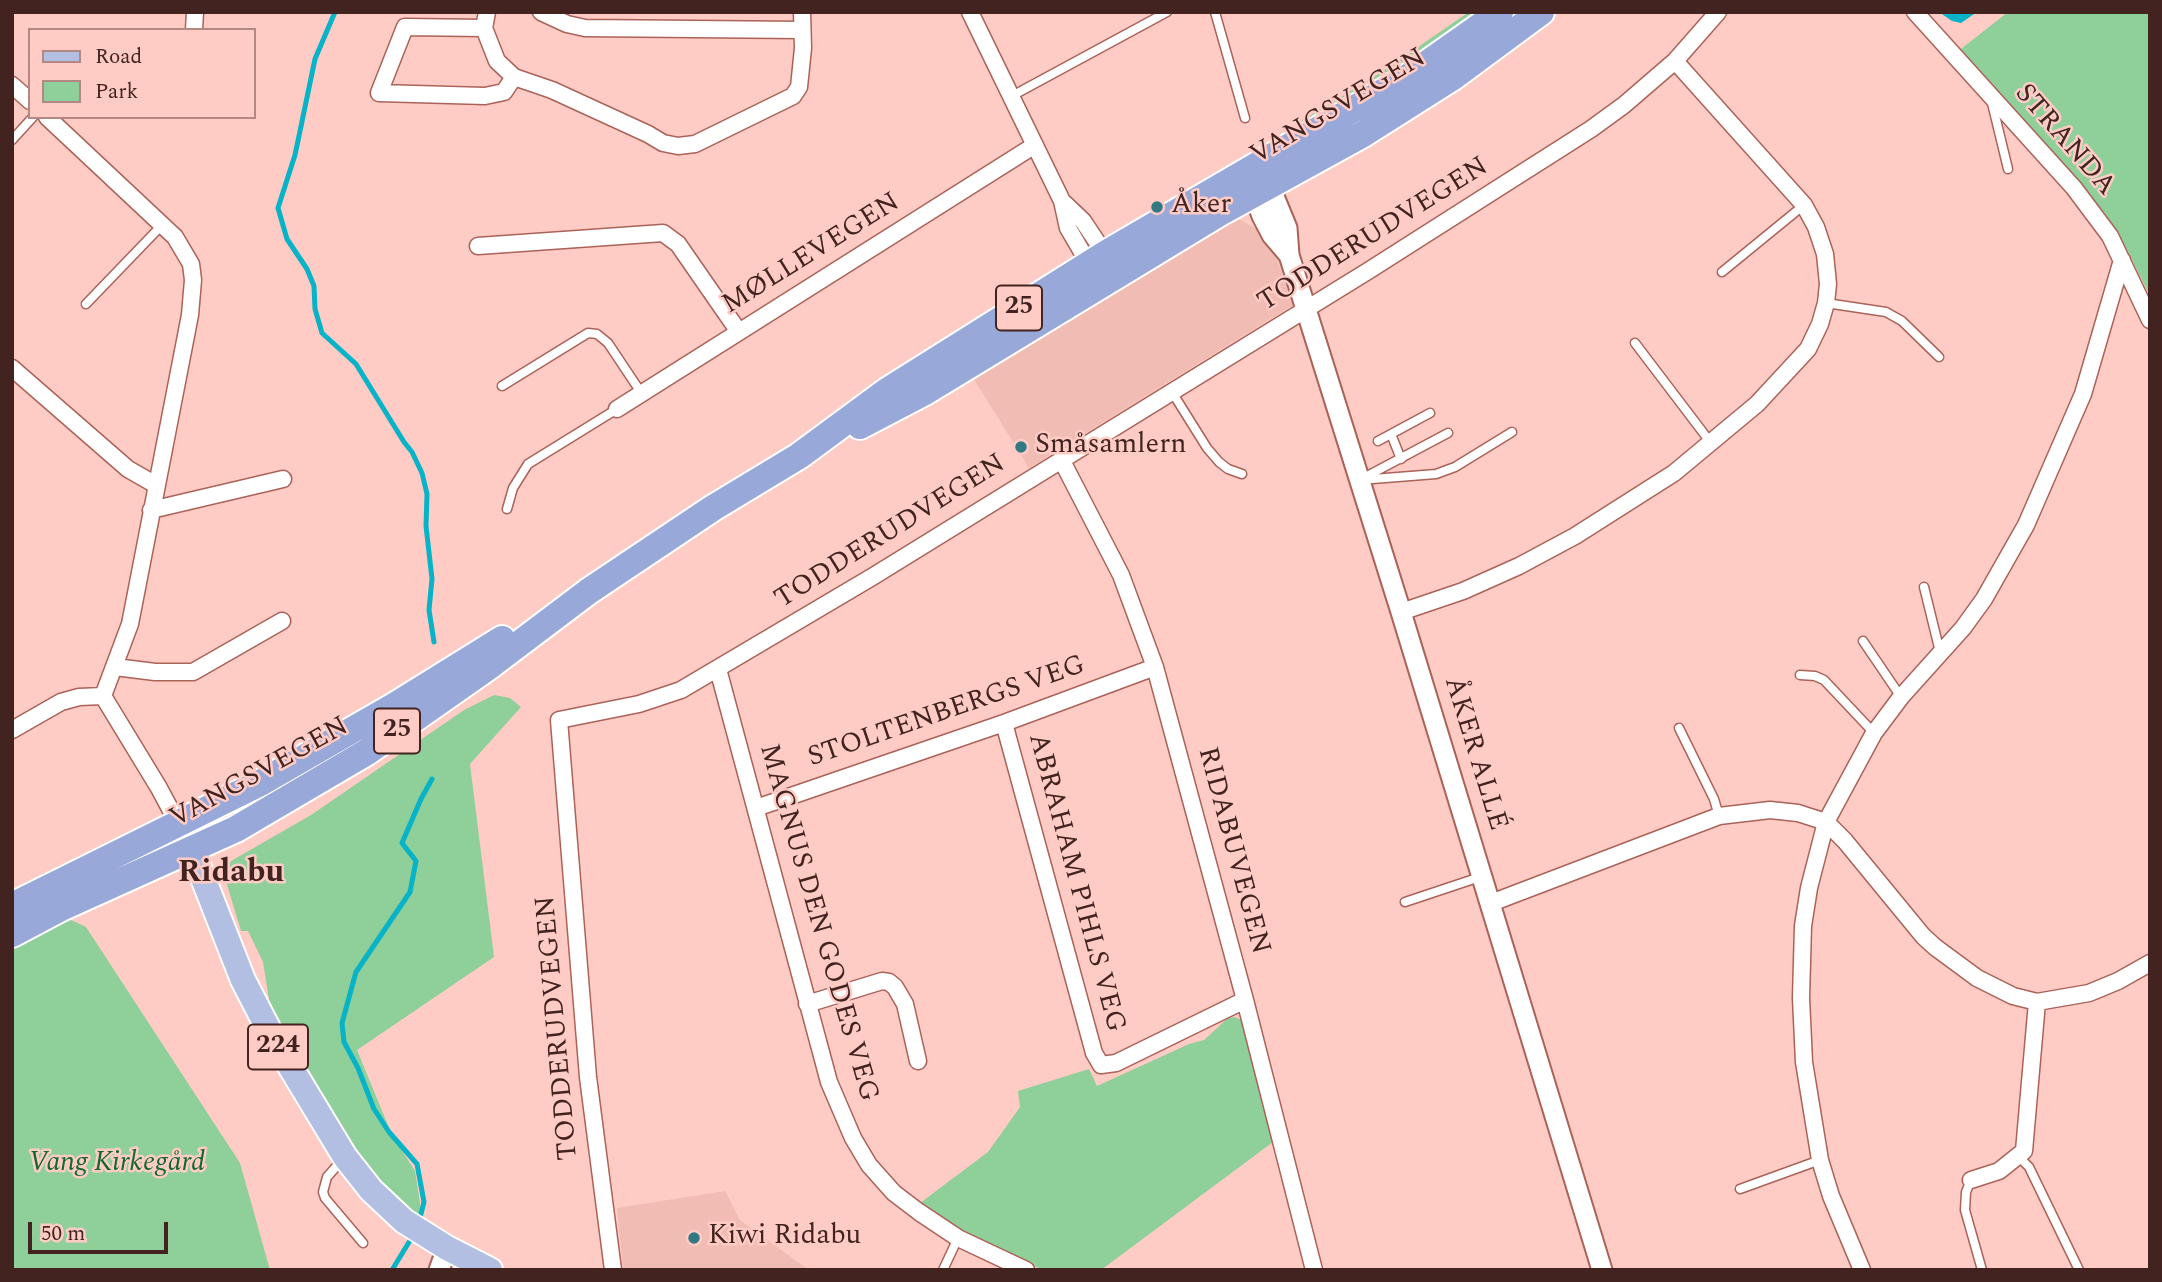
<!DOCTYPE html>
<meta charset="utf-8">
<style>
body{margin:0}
#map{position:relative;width:2162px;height:1282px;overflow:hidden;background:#ffccc5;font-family:Spectral,serif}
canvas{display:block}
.frame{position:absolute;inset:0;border:14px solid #42231f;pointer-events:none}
.legend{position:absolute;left:28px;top:28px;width:228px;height:91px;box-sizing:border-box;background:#ffccc5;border:2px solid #b38883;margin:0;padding:9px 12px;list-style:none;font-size:21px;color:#42231f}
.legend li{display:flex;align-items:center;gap:14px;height:35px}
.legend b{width:35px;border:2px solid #b38883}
.scale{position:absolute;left:28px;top:1222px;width:140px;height:32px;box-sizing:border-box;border:4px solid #42231f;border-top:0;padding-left:9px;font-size:21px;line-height:24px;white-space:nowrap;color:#42231f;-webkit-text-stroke:5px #ffccc5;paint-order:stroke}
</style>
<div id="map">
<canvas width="2162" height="1282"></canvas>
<div class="frame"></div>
<ul class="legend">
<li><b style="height:9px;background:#b2bee2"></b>Road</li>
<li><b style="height:19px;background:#8fcf99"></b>Park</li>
</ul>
<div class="scale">50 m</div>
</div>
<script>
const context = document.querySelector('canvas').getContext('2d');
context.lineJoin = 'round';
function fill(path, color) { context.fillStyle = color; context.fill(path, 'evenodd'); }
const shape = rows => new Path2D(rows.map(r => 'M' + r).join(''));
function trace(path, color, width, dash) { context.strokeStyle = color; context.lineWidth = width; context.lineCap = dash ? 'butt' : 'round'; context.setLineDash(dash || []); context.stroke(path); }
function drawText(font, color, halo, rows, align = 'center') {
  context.font = font + ' Spectral,serif'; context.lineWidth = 5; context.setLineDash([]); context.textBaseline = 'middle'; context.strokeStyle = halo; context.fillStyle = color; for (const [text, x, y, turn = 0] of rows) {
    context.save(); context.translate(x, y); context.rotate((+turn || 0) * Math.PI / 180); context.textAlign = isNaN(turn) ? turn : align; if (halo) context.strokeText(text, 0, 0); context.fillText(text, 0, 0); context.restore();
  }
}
fill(shape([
 [1237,218,1262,232,1273,247,1293,305,1029,468,972,376,1188,240],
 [725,1191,740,1220,809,1270,623,1270,617,1208]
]), '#f1bcb3');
fill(shape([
 [1469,12,1482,12,1440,43,1214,178,1212,176,1383,71],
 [2008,12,2150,12,2150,296,2125,246,2091,198,1957,52],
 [494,695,510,698,521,707,470,764,494,957,357,1050,392,1135,415,1171,423,1223,400,1206,351,1150,270,1006,263,962,248,931,241,931,225,878,231,861,311,815,464,710],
 [69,919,86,927,240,1163,270,1270,12,1270,12,949,52,924],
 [1234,1017,1242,1020,1273,1142,1101,1270,1043,1270,957,1230,920,1203,988,1152,1020,1107,1018,1091,1089,1069,1097,1086,1189,1044,1204,1040,1228,1018]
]), '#8fcf99');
fill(shape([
 [1939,12,1977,12,1961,23,1952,21]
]), '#06b3c7');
trace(shape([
 [335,12,315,59,295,155,278,208,287,239,307,269,314,286,315,309,322,333,356,364,404,442,412,452,422,473,427,494,426,526,432,579,429,610,434,642],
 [419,1222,424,1202,417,1164,389,1132,374,1109,358,1068,344,1042,342,1023,356,972,410,892,416,861,402,843,421,799,432,779],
 [392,1270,414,1234]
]), '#06b3c7', 5);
const service = shape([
 [1215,12,1245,118],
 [1010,97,1167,12],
 [1992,103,2008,169],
 [12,140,33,117],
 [1722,272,1804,205],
 [1826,303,1886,312,1902,321,1939,357],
 [86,304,163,224],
 [1635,343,1711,443],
 [502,386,588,333,597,334,608,343,642,394],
 [1172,392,1207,448,1219,462,1228,469,1242,474],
 [1391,434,1401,459],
 [1378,441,1430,413],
 [1369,475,1448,433],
 [1360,480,1436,474,1455,467,1512,432],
 [507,509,513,488,528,464,617,409],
 [1924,587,1940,652],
 [1863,641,1901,697],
 [1800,675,1815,676,1824,680,1874,733],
 [1679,728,1714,799,1719,816],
 [1405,902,1480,877],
 [2019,1157,2029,1167,2079,1270],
 [343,1159,327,1177,323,1192,325,1198,363,1243],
 [1971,1180,1966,1192,1965,1210,1982,1270],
 [1740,1189,1820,1160],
 [943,1270,958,1238]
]);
const minor = shape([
 [487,12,484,28,497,61,514,77,552,90,648,134,663,143,678,146,695,144,793,96,799,87,803,48,802,12],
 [541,12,567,24,585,28,802,30],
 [970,12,1062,201,1068,228,1089,264,1094,268],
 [1915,12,2074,188,2110,236,2150,320],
 [484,28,405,27,379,93,485,96,504,92,514,77],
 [194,30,195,12],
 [12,85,30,101],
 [47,117,175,237,191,264,193,280,190,315,130,624,103,696],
 [1062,201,1083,221,1105,254,1107,260],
 [478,246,663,233,678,244,739,332],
 [12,368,128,469,156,485],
 [617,409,1035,145],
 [1061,459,1121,575,1155,667,1245,1000,1314,1270],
 [151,510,283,479],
 [1401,612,1463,591,1519,566,1575,536,1674,473,1757,404,1808,349,1820,324,1826,303,1828,284,1825,254,1816,227,1804,205,1675,61],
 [115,667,155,672,193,672,282,621],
 [718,669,829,1082,853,1138,869,1165,894,1193,919,1212,958,1238,1026,1270],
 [103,696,159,788,192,850],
 [1004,723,1094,1053,1101,1065,1116,1063,1245,1000],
 [12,730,61,702,79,697,103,696],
 [756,808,1004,723,1155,667],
 [1491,903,1719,816,1770,810,1798,813,1826,822,1845,841,1923,936,1935,947,1977,978,2013,996,2037,1002,2089,993,2118,981,2150,963],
 [807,1004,882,981,889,982,895,987,905,1004,918,1061],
 [1971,1180,1999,1171,2024,1151,2037,1002],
 [613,1270,588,1077,559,720,639,704,681,690,872,577,1368,271,1591,129,1624,105,1675,61,1718,12],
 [1862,1270,1831,1196,1820,1160,1804,1062,1801,998,1803,926,1809,888,1826,822,1874,733,1901,697,1963,628,1984,599,2026,525,2083,394,2122,260]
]);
const tertiary = shape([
 [1258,180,1269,187,1273,194,1287,228,1289,255,1401,612,1602,1270],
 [1250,184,1262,216,1272,235,1289,255],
 [439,1270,447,1248]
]);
const primary = shape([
 [192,850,243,980,273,1038,345,1157,371,1190,404,1221,447,1248,490,1270]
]);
const trunk = shape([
 [860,426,925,392,1223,211,1363,134,1453,77,1541,12],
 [12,906,262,782,394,706,502,639],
 [12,934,61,908,236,829,367,752,491,665,589,591,713,508,799,456,887,391,1105,254,1405,79,1500,12]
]);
trace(service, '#ab6258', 11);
trace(minor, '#ab6258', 19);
trace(tertiary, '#ab6258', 23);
trace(primary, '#fff', 28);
trace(trunk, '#fff', 30);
trace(service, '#fff', 8);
trace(minor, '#fff', 16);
trace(tertiary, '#fff', 19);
trace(primary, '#b2bee2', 24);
trace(trunk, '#98a8d8', 26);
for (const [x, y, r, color] of [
 [1157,207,7,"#327984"],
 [1021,447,7,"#327984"],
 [694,1238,7,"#327984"]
]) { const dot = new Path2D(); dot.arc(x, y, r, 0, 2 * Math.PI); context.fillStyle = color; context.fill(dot); trace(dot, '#ffccc5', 2.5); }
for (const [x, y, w] of [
 [1019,308,46],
 [397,731,46],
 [278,1047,60]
]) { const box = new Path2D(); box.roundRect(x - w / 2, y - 22.5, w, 45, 5); context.fillStyle = '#ffccc5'; context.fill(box); trace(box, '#42231f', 2); }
drawText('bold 26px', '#42231f', null, [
 ["25",1019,308],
 ["25",397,731],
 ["224",278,1047]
]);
drawText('28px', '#42231f', '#ffccc5', [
 ["VANGSVEGEN",1339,108,-31],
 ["STRANDA",2064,141,49],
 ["TODDERUDVEGEN",1374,236,-32],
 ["MØLLEVEGEN",812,255,-32],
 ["TODDERUDVEGEN",891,533,-32],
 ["STOLTENBERGS VEG",947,713,-19],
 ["ÅKER ALLÉ",1474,754,73],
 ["VANGSVEGEN",260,774,-29],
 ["RIDABUVEGEN",1232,851,75],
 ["ABRAHAM PIHLS VEG",1075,883,75],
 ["MAGNUS DEN GODES VEG",817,923,74],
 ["TODDERUDVEGEN",559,1028,-95]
]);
drawText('28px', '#42231f', '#ffccc5', [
 ["Åker",1171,207],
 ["Småsamlern",1035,447],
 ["Kiwi Ridabu",708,1238]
], 'left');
drawText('italic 28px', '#13682e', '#ffccc5', [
 ["Vang Kirkegård",117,1165]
]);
drawText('bold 32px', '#42231f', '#ffccc5', [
 ["Ridabu",231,875]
]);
</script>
